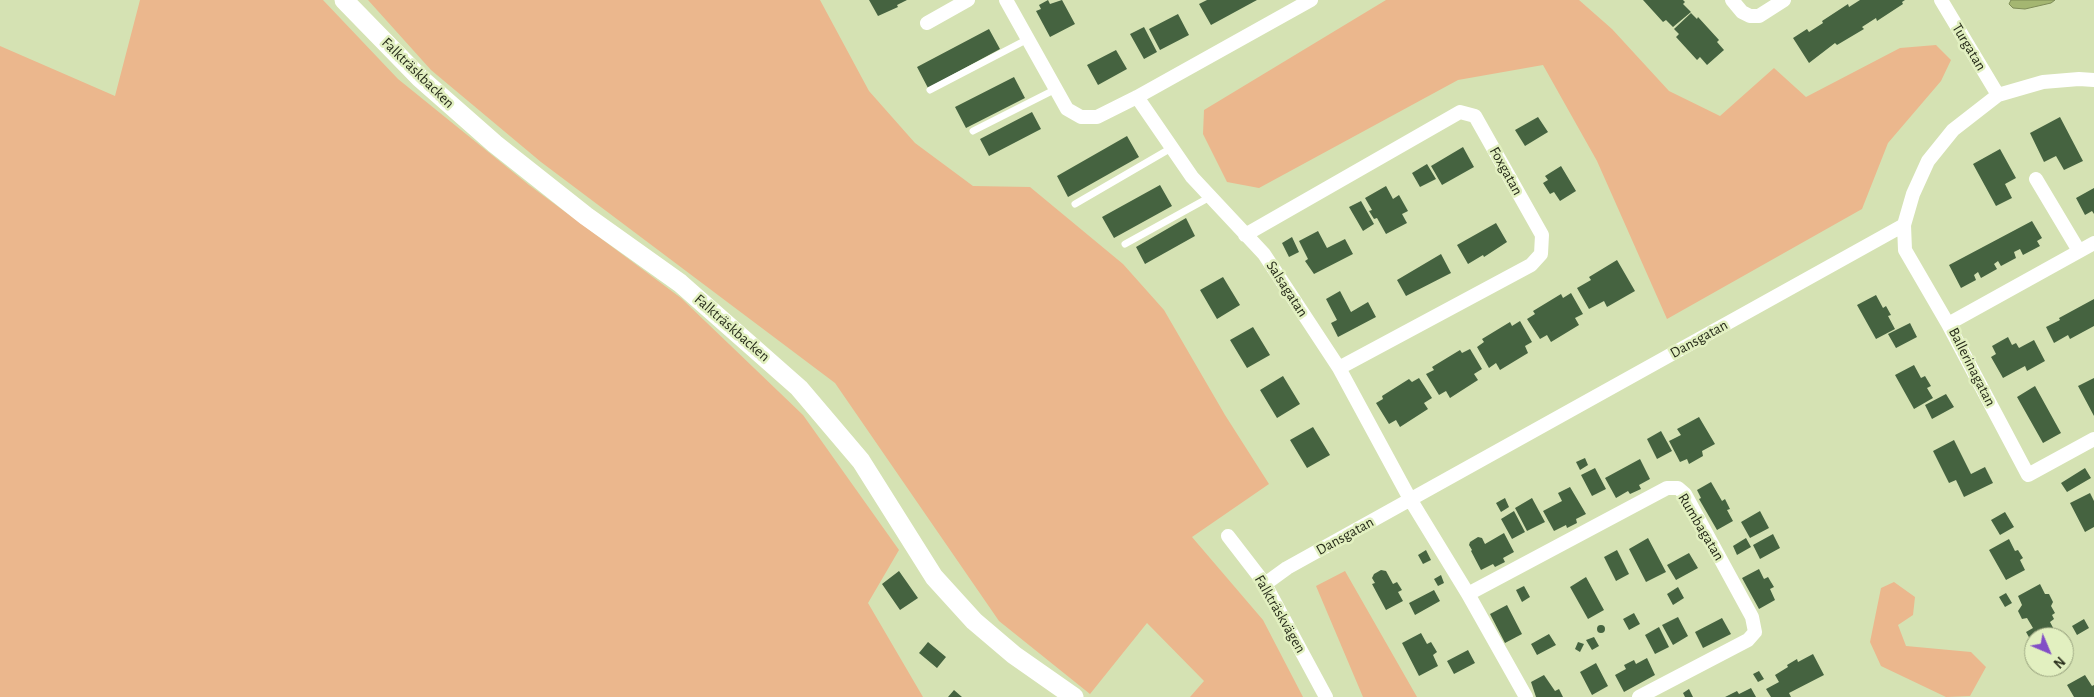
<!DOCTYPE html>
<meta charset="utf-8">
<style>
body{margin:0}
#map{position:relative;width:2094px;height:697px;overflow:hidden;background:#d5e2b3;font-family:"Alegreya Sans",sans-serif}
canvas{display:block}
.north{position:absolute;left:2024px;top:627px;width:50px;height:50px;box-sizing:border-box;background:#e2f0c0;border:1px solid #97a17d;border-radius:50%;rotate:135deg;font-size:14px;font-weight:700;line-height:20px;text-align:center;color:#262b19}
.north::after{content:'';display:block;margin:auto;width:18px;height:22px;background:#824ec6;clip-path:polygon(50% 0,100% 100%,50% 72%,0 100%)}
</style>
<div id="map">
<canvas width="2094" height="697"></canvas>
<div class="north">N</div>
</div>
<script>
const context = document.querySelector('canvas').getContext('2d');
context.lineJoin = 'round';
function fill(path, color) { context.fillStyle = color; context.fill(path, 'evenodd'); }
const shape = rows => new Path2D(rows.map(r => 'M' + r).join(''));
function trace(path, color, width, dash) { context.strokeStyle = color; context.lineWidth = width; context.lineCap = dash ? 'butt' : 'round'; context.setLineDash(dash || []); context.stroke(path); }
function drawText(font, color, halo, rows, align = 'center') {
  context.font = font + ' "Alegreya Sans",sans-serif'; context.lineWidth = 5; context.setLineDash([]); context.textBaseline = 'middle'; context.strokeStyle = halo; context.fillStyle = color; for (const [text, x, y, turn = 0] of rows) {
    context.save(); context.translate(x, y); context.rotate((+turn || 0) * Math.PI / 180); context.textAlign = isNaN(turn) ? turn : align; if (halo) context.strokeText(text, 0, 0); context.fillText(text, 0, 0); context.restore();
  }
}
fill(shape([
 [140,0,323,0,398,79,529,185,681,298,803,415,899,550,868,603,923,697,0,697,0,46,115,96],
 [368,0,820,0,869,91,915,143,973,186,1030,187,1123,264,1164,310,1225,415,1269,484,1192,537,1263,620,1303,697,1190,697,1204,681,1147,623,1090,694,999,621,835,383,541,162,431,70],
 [1386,0,1579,0,1612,29,1669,91,1720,116,1774,68,1806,97,1900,48,1936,45,1951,60,1941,81,1888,143,1862,209,1667,319,1597,161,1543,65,1458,80,1259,188,1227,182,1203,134,1204,110],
 [1345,571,1417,697,1363,697,1316,586],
 [1894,582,1915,597,1913,615,1898,625,1906,646,1971,652,1986,667,1970,696,1946,697,1881,666,1870,642,1881,588]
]), '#ebb78d');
const water = shape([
 [2011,0,2055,0,2051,3,2025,9,2013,8,2009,4,2011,0]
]);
fill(water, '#a4b671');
trace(water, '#7e8c57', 1);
fill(shape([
 [869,0,907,0,897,5,898,7,878,16],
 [1048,0,1050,4,1062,0,1075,24,1050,37,1036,11,1041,9,1039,5],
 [1207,0,1257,0,1211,25,1199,4],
 [1643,0,1683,0,1685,2,1683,4,1691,12,1673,27,1666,20,1663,22],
 [1860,0,1905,0,1902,2,1903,4,1877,21,1876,18,1862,27,1864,29,1837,45,1835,43,1809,63,1793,38,1807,29,1809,32,1823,23,1822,21,1848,4,1849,7],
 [1691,13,1697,19,1698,17,1719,40,1717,42,1724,50,1707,65,1700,57,1697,60,1676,37,1679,34,1674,29],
 [1178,14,1189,35,1160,50,1149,29],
 [1144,27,1157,52,1144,59,1130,34],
 [989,29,1000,49,928,88,917,67],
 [1116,50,1127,69,1098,85,1087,65],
 [1014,77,1025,98,966,128,955,107],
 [1032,112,1041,129,989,156,980,139],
 [1538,117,1548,132,1525,146,1515,130],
 [2060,117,2083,161,2064,170,2056,156,2044,162,2030,133],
 [1127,136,1139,157,1068,197,1057,176],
 [1463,147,1474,167,1442,185,1431,166],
 [2000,149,2016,178,2005,184,2012,198,1996,206,1973,164],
 [1427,164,1436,179,1420,187,1412,173],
 [1561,166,1576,191,1560,201,1554,192,1550,194,1543,183,1548,180,1545,176],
 [1160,185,1172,206,1114,238,1102,217],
 [1386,186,1393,199,1399,195,1408,211,1402,214,1407,223,1386,234,1377,218,1374,219,1369,211,1372,210,1365,198],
 [2094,188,2094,214,2092,211,2085,215,2076,198],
 [1361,201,1374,224,1363,231,1349,207],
 [1186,218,1195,236,1145,264,1136,247],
 [2032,221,2042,238,2037,241,2040,246,2023,255,2020,249,2014,252,2016,258,2001,266,1998,261,1994,264,1997,269,1981,278,1978,272,1974,275,1976,280,1961,288,1949,265],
 [1496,223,1507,242,1484,257,1483,255,1468,264,1457,245],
 [1318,231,1327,248,1345,239,1353,254,1314,274,1305,261,1308,259,1299,241],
 [1292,237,1299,252,1289,257,1282,243],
 [1441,254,1451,273,1406,296,1397,280],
 [1617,260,1635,291,1607,307,1604,301,1589,309,1577,288,1591,280,1589,277],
 [1223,277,1240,305,1217,319,1200,290],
 [1340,291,1351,312,1368,302,1376,317,1338,337,1331,323,1337,320,1326,299],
 [1571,293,1583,314,1575,318,1579,325,1551,342,1547,335,1540,339,1527,319,1535,314,1533,311,1561,294,1563,298],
 [1876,295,1883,308,1886,306,1891,315,1888,316,1895,329,1876,339,1857,305],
 [2094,299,2094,326,2070,339,2068,335,2054,343,2046,327,2060,320,2059,318],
 [1520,321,1532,342,1525,346,1528,353,1500,370,1496,363,1489,368,1477,347,1484,342,1482,339,1510,322,1512,326],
 [1910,323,1917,337,1896,348,1888,334],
 [1253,327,1270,355,1247,368,1230,340],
 [2008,337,2012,345,2016,343,2019,348,2034,340,2045,361,2027,371,2025,366,2003,378,1991,357,1996,354,1992,346],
 [1470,349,1482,369,1474,374,1478,380,1450,398,1446,391,1439,395,1426,374,1434,370,1432,367,1460,350,1462,353],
 [1914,365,1921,378,1925,376,1931,386,1927,388,1933,398,1914,409,1895,375],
 [1283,376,1300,404,1277,418,1260,390],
 [1419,378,1432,398,1424,403,1428,409,1400,427,1396,420,1389,424,1376,403,1383,399,1382,396,1409,379,1412,382],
 [2094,378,2094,416,2078,386],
 [2035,386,2061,433,2043,443,2017,397],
 [1946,394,1954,407,1932,419,1925,405],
 [1699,417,1715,444,1702,451,1703,456,1689,464,1687,459,1680,462,1669,441,1681,435,1677,429],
 [1313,427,1330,455,1307,468,1290,440],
 [1661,431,1672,451,1657,459,1647,439],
 [1954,440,1971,474,1985,467,1993,483,1964,497,1956,480,1949,483,1933,451],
 [1585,458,1588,465,1580,470,1576,462],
 [1640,459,1650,479,1639,485,1641,489,1630,494,1628,491,1616,498,1605,478],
 [1595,468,1606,489,1592,496,1581,475],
 [2085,468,2091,478,2067,492,2061,483],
 [1711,482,1722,501,1725,499,1730,509,1727,510,1733,521,1717,530,1699,499,1701,498,1697,490],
 [1570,487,1586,514,1576,519,1577,523,1567,528,1566,525,1554,531,1543,511,1562,501,1558,493],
 [2090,493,2094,501,2094,527,2085,532,2070,503],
 [1505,498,1509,507,1501,512,1496,503],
 [1532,498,1545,522,1527,531,1515,508],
 [1514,511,1525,532,1512,539,1501,519],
 [1760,511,1769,528,1750,538,1741,522],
 [2005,512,2014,527,2000,535,1991,520],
 [1504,533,1514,552,1503,558,1505,562,1495,567,1493,564,1481,570,1471,551,1472,550,1469,545,1470,542,1478,537,1482,538,1485,544],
 [1773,534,1780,548,1760,559,1753,545],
 [1648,538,1666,572,1646,582,1629,549],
 [1746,538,1751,547,1737,555,1733,546],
 [2009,539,2015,551,2018,550,2023,558,2020,560,2025,570,2006,580,1989,550],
 [1426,550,1431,560,1423,564,1418,555],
 [1617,550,1629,574,1616,581,1604,557],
 [1689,553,1698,568,1676,580,1667,565],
 [1759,569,1764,579,1768,577,1774,587,1770,589,1775,600,1759,609,1742,578],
 [1381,570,1386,571,1393,584,1397,582,1402,590,1398,592,1403,601,1386,610,1372,584,1375,583,1372,578,1374,574],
 [899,571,918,598,900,610,882,584],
 [1441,575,1444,583,1438,586,1434,579],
 [1586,577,1604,610,1588,619,1570,587],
 [2040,584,2045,594,2049,594,2053,602,2051,606,2055,613,2052,615,2054,619,2050,622,2058,637,2034,637,2034,646,2026,632,2033,628,2027,618,2022,619,2018,611,2022,605,2018,596],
 [1524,586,1530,597,1522,602,1516,590],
 [1678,587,1684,598,1673,605,1667,594],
 [1434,590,1440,601,1415,615,1409,603],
 [2006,593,2012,603,2005,607,1999,597],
 [1507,605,1522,634,1505,643,1490,614],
 [1634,613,1640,624,1629,630,1623,619],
 [1678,617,1688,636,1673,645,1662,625],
 [1722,618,1731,634,1703,648,1695,632],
 [2084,619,2089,628,2077,635,2072,626],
 '1597 629a4 4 0 1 1 8 0a4 4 0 1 1-8 0Z',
 [1659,627,1669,647,1655,654,1645,635],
 [1421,633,1427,644,1431,642,1437,652,1433,655,1438,666,1419,676,1402,643],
 [1549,634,1556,645,1537,655,1531,644],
 [1594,637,1599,646,1592,650,1586,640],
 [928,642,946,657,937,668,919,653],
 [1578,642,1584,644,1580,652,1575,649],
 [1468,650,1475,663,1454,674,1447,661],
 [1813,654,1824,675,1789,693,1791,697,1771,697,1766,689,1779,682,1775,675,1788,667,1787,665,1797,659,1798,662],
 [1647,658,1655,675,1624,692,1615,675,1626,669,1624,665,1634,660,1636,664],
 [1596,663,1608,686,1592,695,1580,672],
 [1759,671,1764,679,1758,682,1753,674],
 [1544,675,1555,691,1559,689,1563,697,1536,697,1531,682],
 [2085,675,2092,686,2094,685,2094,697,2074,697,2067,685],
 [1751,688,1756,697,1725,697,1737,691,1739,694],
 [1689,689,1693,697,1685,697,1683,693],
 [954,690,962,697,948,697]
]), '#456340');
trace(shape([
 [930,90,1028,39],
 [973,131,1056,89],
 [1075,204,1173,147],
 [1125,244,1210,197]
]), '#fff', 7);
trace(shape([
 [1006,0,1067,109,1081,117,1097,117,1137,97,1311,0],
 [1732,0,1742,12,1750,16,1759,16,1784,0],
 [1941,0,1998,95],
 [927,23,968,0],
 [2094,80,2079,79,2043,82,1998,95,1953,130,1928,161,1913,194,1904,225,1905,250,1948,324,2028,475,2094,439],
 [1137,97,1192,177,1264,254,1339,368,1410,499,1468,594,1526,697],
 [2036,179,2079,251],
 [1245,235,1460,112,1475,116,1542,235,1541,254,1531,265,1339,368],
 [1948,324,2094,243],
 [1228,536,1265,584,1326,697],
 [1265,584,1287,568,1904,225],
 [1468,594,1667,488,1678,488,1685,494,1752,617,1755,632,1748,640,1639,697]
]), '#fff', 14);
trace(shape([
 [344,0,420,78,495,144,586,216,680,283,799,388,861,461,934,577,974,621,1014,655,1074,697]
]), '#fff', 19);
drawText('15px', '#262b19', '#e2f0c0', [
 ["Turgatan",1969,47,59],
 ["Falkträskbacken",418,73,44],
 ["Foxgatan",1506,171,61],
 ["Salsagatan",1287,289,57],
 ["Falkträskbacken",732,328,41],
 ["Dansgatan",1699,339,-29],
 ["Ballerinagatan",1972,367,63],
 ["Rumbagatan",1701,527,59],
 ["Dansgatan",1345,536,-29],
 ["Falkträskvägen",1280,614,60]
]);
</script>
